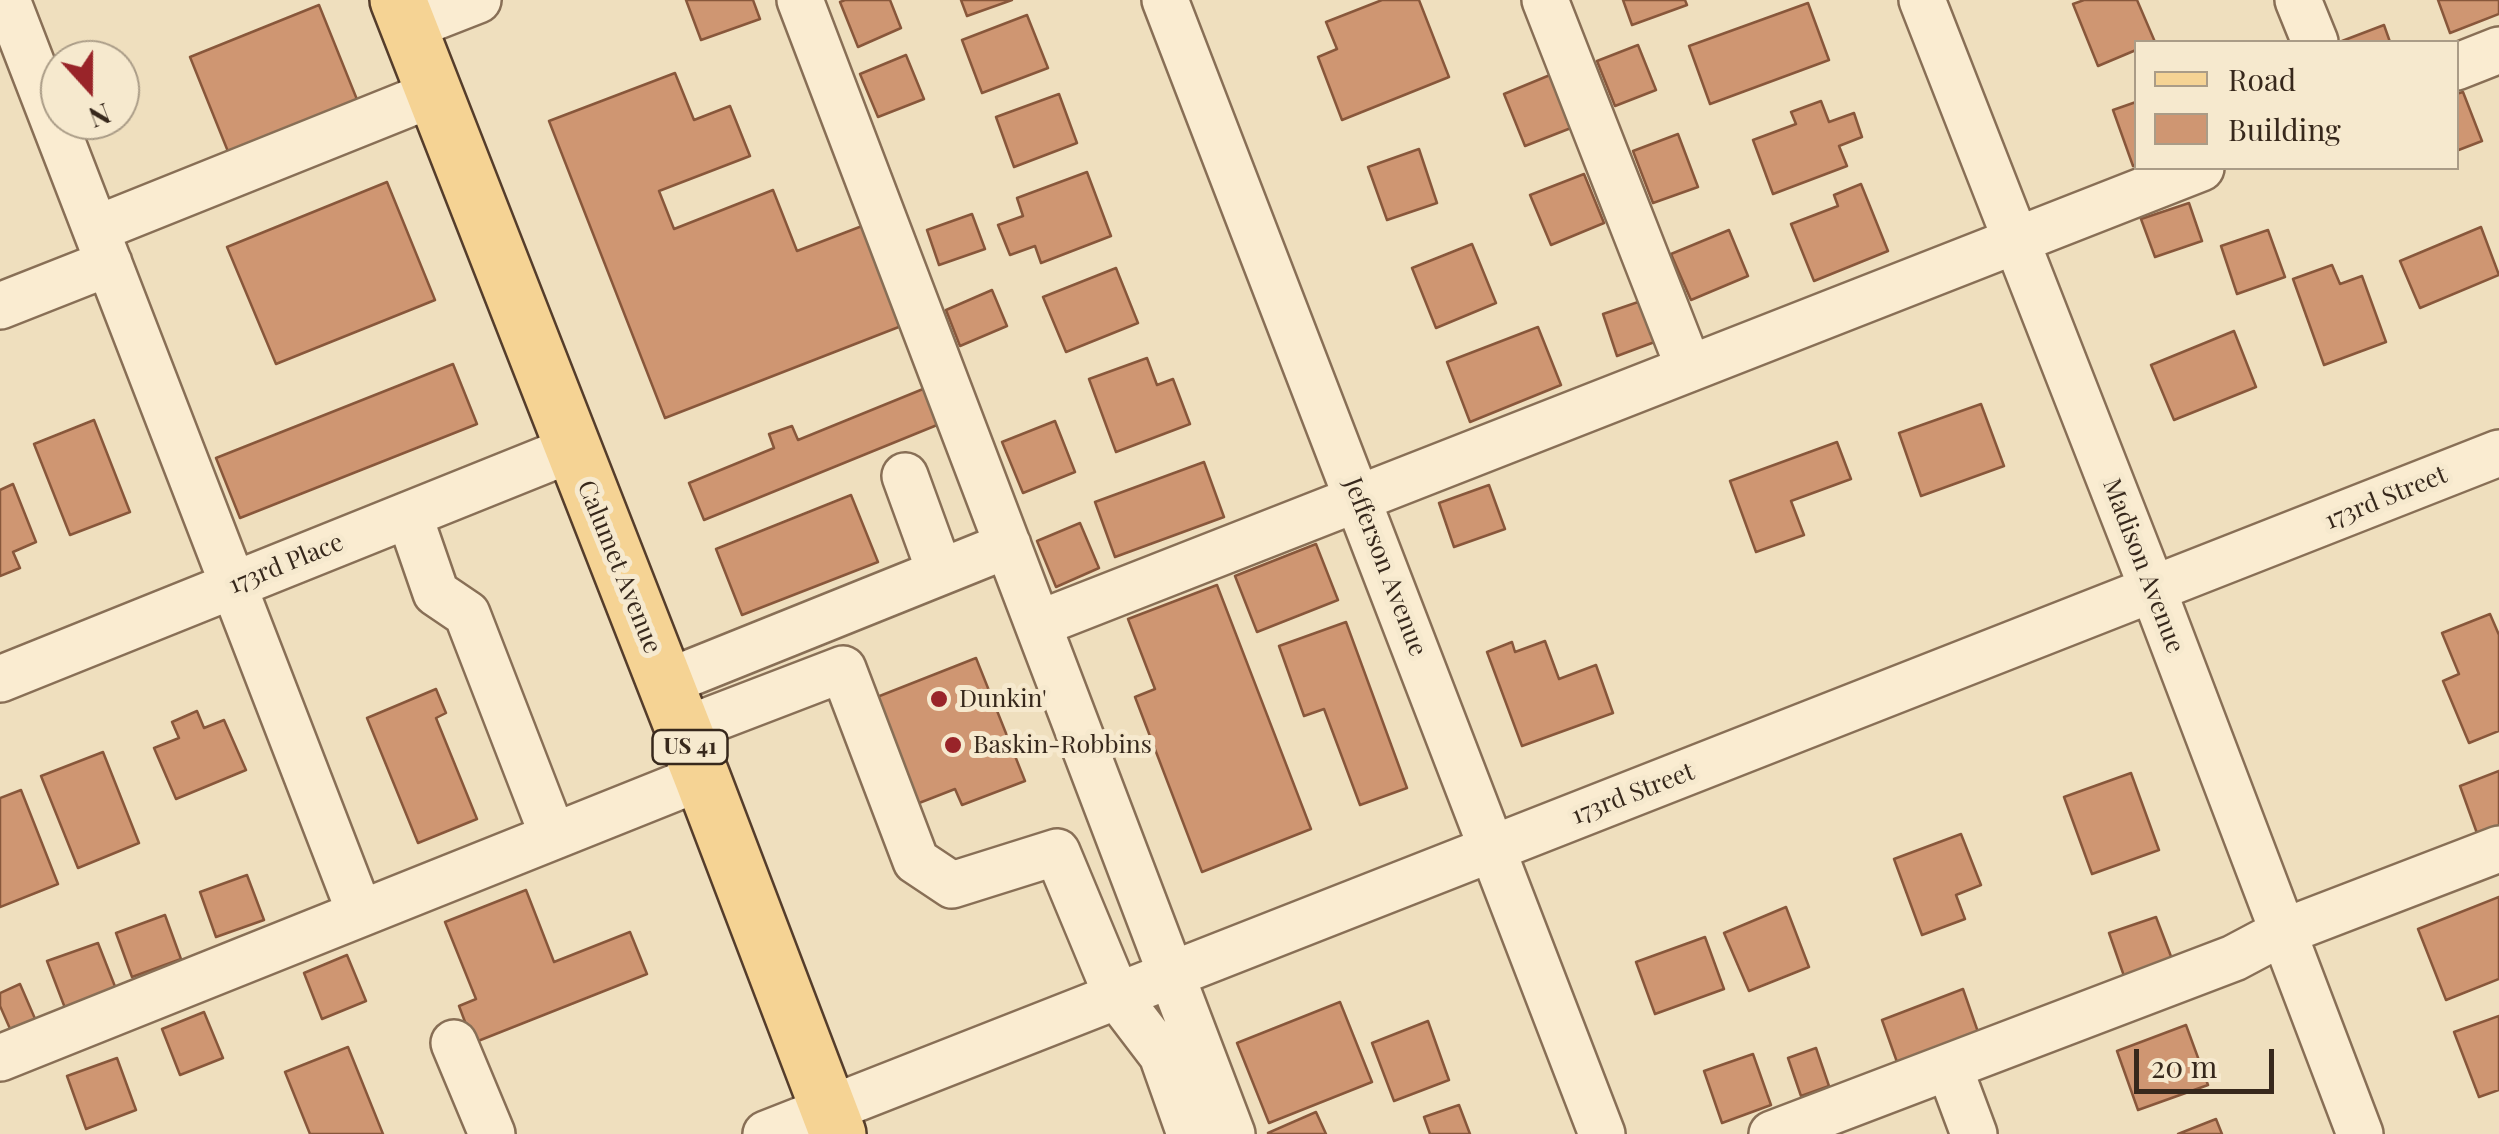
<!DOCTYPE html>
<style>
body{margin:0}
#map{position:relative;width:2499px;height:1134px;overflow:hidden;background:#efdfbe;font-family:"Playfair Display",serif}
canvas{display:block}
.legend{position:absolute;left:2134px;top:40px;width:325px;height:130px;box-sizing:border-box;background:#f6e9ce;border:2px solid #aa9c87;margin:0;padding:12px 18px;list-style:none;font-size:30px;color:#37281c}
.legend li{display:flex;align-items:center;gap:20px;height:50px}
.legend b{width:50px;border:2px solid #aa9c87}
.north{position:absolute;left:40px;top:40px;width:100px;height:100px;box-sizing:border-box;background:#f6e9ce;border:2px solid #aa9c87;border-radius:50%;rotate:159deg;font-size:28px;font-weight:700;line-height:40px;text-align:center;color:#37281c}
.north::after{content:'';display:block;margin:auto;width:35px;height:45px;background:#992429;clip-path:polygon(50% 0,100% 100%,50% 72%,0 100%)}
.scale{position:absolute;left:2134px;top:1049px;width:140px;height:45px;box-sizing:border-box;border:5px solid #37281c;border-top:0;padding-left:12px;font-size:30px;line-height:35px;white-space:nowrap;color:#37281c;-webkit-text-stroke:8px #f6e9ce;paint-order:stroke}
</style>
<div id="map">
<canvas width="2499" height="1134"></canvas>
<ul class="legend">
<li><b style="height:12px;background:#f5d394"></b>Road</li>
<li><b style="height:28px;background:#cf9672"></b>Building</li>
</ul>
<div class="north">N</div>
<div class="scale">20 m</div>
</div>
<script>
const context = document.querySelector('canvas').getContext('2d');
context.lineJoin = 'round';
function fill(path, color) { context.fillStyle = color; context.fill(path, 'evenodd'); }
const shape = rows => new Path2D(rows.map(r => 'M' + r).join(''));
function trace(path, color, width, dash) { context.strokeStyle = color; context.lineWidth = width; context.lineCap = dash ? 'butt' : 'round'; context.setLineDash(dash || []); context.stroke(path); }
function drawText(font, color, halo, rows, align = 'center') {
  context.font = font + ' "Playfair Display",serif'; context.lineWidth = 10; context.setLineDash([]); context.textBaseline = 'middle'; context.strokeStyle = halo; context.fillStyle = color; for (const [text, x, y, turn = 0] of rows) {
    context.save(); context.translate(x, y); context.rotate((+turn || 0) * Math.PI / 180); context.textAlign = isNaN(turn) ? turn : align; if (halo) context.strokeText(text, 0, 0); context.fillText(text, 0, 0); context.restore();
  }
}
const building = shape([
 [686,0,753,0,760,19,701,40,686,0],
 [845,0,890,0,901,28,858,47,840,2,845,0],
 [961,0,1012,0,967,16,961,0],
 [1382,0,1419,0,1449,77,1342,120,1318,57,1337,49,1326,22,1382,0],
 [1623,0,1685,0,1687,5,1632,25,1623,0],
 [2084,0,2137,0,2155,42,2136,42,2136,50,2098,66,2073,4,2084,0],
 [2438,0,2499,0,2499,14,2450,33,2438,0],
 [1808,3,1829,60,1710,104,1689,46,1808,3],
 [319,5,358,102,229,154,190,57,319,5],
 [1027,15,1048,68,982,93,962,40,1027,15],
 [2384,25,2390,42,2342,42,2342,41,2384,25],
 [1638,45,1656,90,1615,106,1597,61,1638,45],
 [906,55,924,99,878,117,860,74,906,55],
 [675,73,694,120,730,106,750,156,659,191,674,229,773,190,797,251,870,223,909,323,665,418,549,121,675,73],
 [1550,75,1571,128,1525,146,1504,94,1550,75],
 [2463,92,2482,141,2456,151,2456,94,2463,92],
 [1059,94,1077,143,1014,167,996,117,1059,94],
 [1821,101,1829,122,1854,113,1862,137,1839,146,1847,166,1773,194,1753,140,1796,124,1791,112,1821,101],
 [2136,102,2136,165,2133,166,2113,110,2136,102],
 [1678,134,1698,187,1653,203,1633,151,1678,134],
 [1419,149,1437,203,1387,220,1368,167,1419,149],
 [1087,172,1111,236,1041,263,1035,246,1010,255,998,225,1023,216,1017,198,1087,172],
 [1584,174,1604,223,1551,245,1530,195,1584,174],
 [387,182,435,300,276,364,227,247,387,182],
 [1861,184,1888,251,1814,281,1791,224,1838,206,1834,195,1861,184],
 [2189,203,2202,241,2155,257,2141,219,2189,203],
 [972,214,985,249,939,265,927,230,972,214],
 [2481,227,2499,275,2420,308,2400,261,2481,227],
 [1729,230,1748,276,1691,300,1671,254,1729,230],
 [2268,230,2285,277,2237,294,2221,246,2268,230],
 [1472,244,1496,303,1436,328,1412,268,1472,244],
 [2332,265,2340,284,2362,276,2386,342,2324,365,2293,279,2332,265],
 [1116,268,1138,323,1066,352,1043,297,1116,268],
 [992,290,1007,326,960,346,946,310,992,290],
 [1647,299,1660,340,1617,356,1603,314,1647,299],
 [1538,327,1561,385,1470,422,1447,362,1538,327],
 [2234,331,2256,387,2174,420,2151,365,2234,331],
 [1147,358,1157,385,1173,379,1190,424,1116,452,1089,379,1147,358],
 [453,364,477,424,240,518,216,458,453,364],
 [928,387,942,423,704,520,689,483,774,448,769,434,792,426,798,440,928,387],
 [1981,404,2004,466,1921,496,1899,433,1981,404],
 [94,420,130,512,70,535,34,444,94,420],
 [1055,421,1075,472,1023,493,1002,442,1055,421],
 [1837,442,1851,479,1791,501,1804,535,1756,552,1730,481,1837,442],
 [1204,462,1224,517,1115,557,1095,502,1204,462],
 [13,484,36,542,13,552,20,568,0,576,0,490,13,484],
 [1489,485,1505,529,1454,547,1439,503,1489,485],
 [851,495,878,562,742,615,716,549,851,495],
 [1080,523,1099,568,1056,587,1037,541,1080,523],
 [1316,544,1338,600,1257,632,1235,576,1316,544],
 [1217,585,1311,829,1202,872,1135,697,1155,689,1128,619,1217,585],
 [2490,614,2499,635,2499,731,2469,743,2443,681,2459,674,2442,633,2490,614],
 [1346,622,1407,788,1360,805,1324,709,1304,716,1279,646,1346,622],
 [1545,641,1559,679,1596,665,1613,713,1522,746,1487,652,1512,642,1515,652,1545,641],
 [976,658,1025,781,962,805,955,789,914,805,872,699,976,658],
 [436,689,446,713,436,718,477,819,418,843,367,718,436,689],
 [197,711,204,728,224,720,246,770,176,799,154,748,179,738,172,722,197,711],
 [103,752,139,843,78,868,41,776,103,752],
 [2499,771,2499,828,2478,836,2460,786,2499,771],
 [2131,773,2159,850,2092,874,2064,797,2131,773],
 [21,790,58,884,0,907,0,798,21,790],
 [1961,834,1981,885,1956,895,1965,919,1922,935,1894,859,1961,834],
 [247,875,264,920,216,937,200,892,247,875],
 [526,890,554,962,630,932,647,974,473,1043,459,1006,476,999,445,922,526,890],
 [2499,897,2499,979,2446,1000,2418,929,2499,897],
 [1786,907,1809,967,1749,991,1724,933,1786,907],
 [165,915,181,959,132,977,116,933,165,915],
 [2156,917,2172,959,2124,976,2109,933,2156,917],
 [1705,937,1724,989,1655,1014,1636,962,1705,937],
 [98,943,116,989,65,1008,47,961,98,943],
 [347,955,366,1001,322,1019,304,973,347,955],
 [20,984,36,1021,11,1031,0,1006,0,993,20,984],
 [1963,989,1978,1032,1897,1062,1882,1020,1963,989],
 [1340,1002,1372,1082,1269,1123,1237,1043,1340,1002],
 [204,1012,223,1058,180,1075,162,1029,204,1012],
 [2499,1016,2499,1090,2479,1097,2454,1032,2499,1016],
 [1428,1021,1449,1080,1394,1101,1372,1043,1428,1021],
 [2186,1025,2208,1085,2138,1110,2117,1051,2186,1025],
 [348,1047,383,1134,310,1134,285,1072,348,1047],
 [1816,1048,1829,1086,1801,1096,1788,1058,1816,1048],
 [1753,1054,1771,1105,1722,1123,1704,1071,1753,1054],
 [117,1058,136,1110,86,1129,67,1076,117,1058],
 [1459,1105,1470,1134,1430,1134,1424,1117,1459,1105],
 [1316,1112,1326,1134,1269,1134,1268,1133,1316,1112],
 [2216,1119,2222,1134,2178,1134,2216,1119]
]);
fill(building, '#cf9672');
trace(building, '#88573b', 2.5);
const minor = shape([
 [7,0,360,913],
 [800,0,1232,1134],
 [1165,0,1602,1134],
 [1545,0,1689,368],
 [1922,0,2153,590,2360,1134],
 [2298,0,2315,42],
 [409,27,478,0],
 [2456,67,2499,50],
 [96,229,435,93],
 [0,306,109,263],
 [905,476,940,572],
 [409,515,436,593,467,614,553,836],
 [1038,624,2201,168],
 [0,679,572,449],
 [665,683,1008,545],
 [684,730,843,669,916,861,952,885,1057,852,1117,996,1162,1055,1190,1134],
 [454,1043,492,1134],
 [0,1058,702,777],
 [1949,1067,1974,1134],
 [766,1134,2499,453],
 [1772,1134,2234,958,2283,932,2499,849]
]);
const major = shape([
 [398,0,702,777,838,1134]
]);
trace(minor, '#886f56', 50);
trace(major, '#553d2b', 60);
trace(minor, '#faecd1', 45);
trace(major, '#f5d394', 55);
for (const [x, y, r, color] of [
 [939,699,10,"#992429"],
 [953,745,10,"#992429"]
]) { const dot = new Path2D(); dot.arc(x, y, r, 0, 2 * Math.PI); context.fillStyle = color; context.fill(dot); trace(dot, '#f6e9ce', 4); }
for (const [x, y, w] of [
 [690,747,75]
]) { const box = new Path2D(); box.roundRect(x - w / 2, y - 17, w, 34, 8); context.fillStyle = '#f6e9ce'; context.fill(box); trace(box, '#37281c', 2.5); }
drawText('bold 22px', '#37281c', null, [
 ["US 41",690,747]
]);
drawText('25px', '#37281c', '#f6e9ce', [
 ["173rd Street",2386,498,-22],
 ["173rd Place",286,564,-22],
 ["Madison Avenue",2143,566,69],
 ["Calumet Avenue",619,567,68],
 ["Jefferson Avenue",1385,567,69],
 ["173rd Street",1633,794,-21]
]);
drawText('25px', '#37281c', '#f6e9ce', [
 ["Dunkin'",959,699],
 ["Baskin-Robbins",973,745]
], 'left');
</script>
